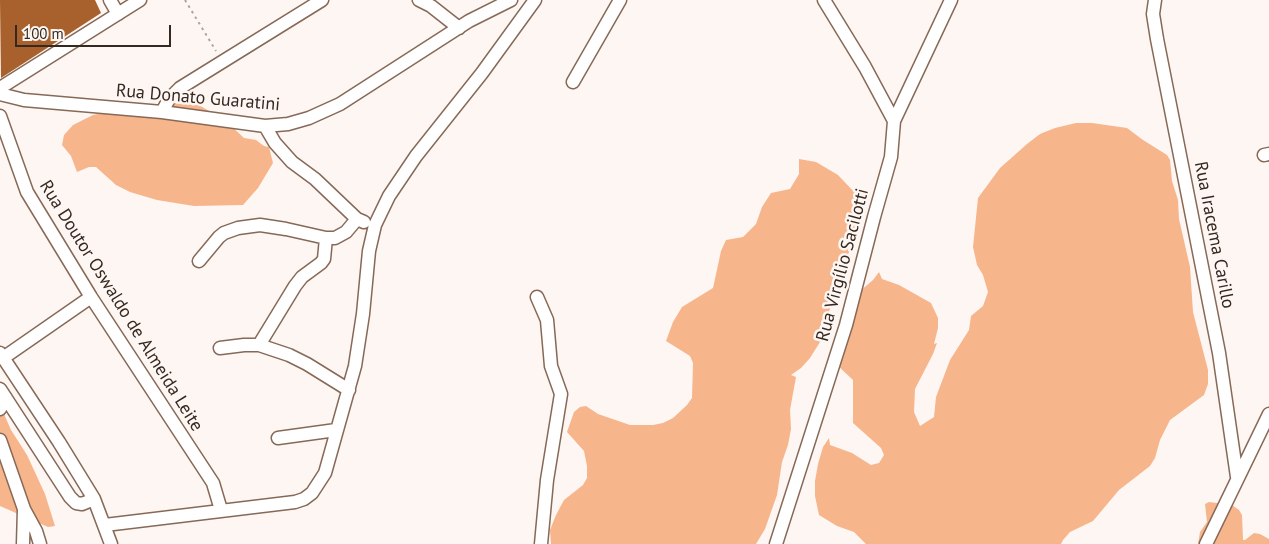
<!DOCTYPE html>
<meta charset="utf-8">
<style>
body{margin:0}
#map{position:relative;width:1269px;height:544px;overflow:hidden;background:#fdf6f2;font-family:"PT Sans",sans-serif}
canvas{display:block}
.scale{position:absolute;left:15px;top:25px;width:156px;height:22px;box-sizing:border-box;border:2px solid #352820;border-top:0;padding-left:6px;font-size:15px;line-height:18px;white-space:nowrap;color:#352820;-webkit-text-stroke:4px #fdf6f2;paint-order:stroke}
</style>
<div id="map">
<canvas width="1269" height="544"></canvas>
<div class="scale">100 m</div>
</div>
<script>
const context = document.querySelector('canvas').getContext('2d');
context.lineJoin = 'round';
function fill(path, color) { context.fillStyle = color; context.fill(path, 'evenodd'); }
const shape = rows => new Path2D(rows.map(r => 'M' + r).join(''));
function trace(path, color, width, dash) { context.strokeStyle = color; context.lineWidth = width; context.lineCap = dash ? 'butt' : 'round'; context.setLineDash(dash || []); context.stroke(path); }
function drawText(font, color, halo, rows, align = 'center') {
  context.font = font + ' "PT Sans",sans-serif'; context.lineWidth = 5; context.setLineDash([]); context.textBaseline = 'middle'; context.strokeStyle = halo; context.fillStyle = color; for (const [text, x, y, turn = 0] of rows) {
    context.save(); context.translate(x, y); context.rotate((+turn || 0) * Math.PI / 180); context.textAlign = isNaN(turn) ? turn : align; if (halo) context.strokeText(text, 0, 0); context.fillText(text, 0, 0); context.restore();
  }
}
fill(shape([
 [187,98,226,121,244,138,256,140,264,146,269,147,273,163,258,188,243,205,194,206,157,200,130,192,116,185,96,167,89,167,77,172,71,156,62,145,64,135,73,125,93,115,116,110,170,109,179,99],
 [1076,123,1092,123,1127,128,1143,140,1167,155,1170,160,1172,181,1178,200,1179,219,1190,267,1193,312,1208,370,1208,384,1204,395,1170,420,1160,440,1155,458,1150,466,1119,490,1093,521,1070,532,1063,540,1061,544,866,544,854,532,837,526,819,515,815,496,815,481,818,464,823,447,829,438,830,445,852,453,871,465,879,463,884,455,881,448,853,423,853,380,836,364,859,292,873,280,879,272,882,279,899,285,931,303,938,318,938,328,934,344,937,343,933,354,915,389,914,412,920,426,934,417,936,397,950,360,969,330,971,316,983,306,988,292,983,275,977,265,973,247,978,198,1000,168,1027,144,1040,134,1055,128],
 [799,159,816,162,838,175,856,194,860,206,853,242,841,272,820,342,810,358,801,368,791,375,796,377,790,410,791,429,788,445,782,462,777,495,765,529,756,544,551,544,550,530,556,515,564,500,583,485,587,478,587,466,584,451,567,432,574,412,580,407,586,406,598,414,630,425,653,425,663,423,673,418,687,405,692,398,693,363,690,356,666,341,673,322,682,307,713,288,721,251,726,240,743,237,756,224,762,207,771,193,790,189,799,174],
 [0,405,11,430,27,455,45,494,55,526,48,527,0,506],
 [1209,502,1232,505,1239,510,1242,515,1243,540,1245,540,1254,533,1260,534,1269,539,1269,544,1198,544,1200,532,1207,522,1205,504]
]), '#f7b58c');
fill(shape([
 [0,0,95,0,101,13,1,78]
]), '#a8602d');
const minor = shape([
 [110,0,118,14],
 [419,0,431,6,459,28],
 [824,0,865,67,894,121],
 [1155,0,1153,14,1157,39,1219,353,1237,477],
 [573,82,620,0],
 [0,88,140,0],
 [0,94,24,100,162,112,265,126,288,124,309,118,340,104,469,21,511,0],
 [162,112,169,99,180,88,322,0],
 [0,116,27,192,91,297,213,483,221,510],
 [265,126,275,143,292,162,315,179,357,219,364,222],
 [1264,155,1269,154],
 [199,261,219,237,224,233,238,228,260,225,286,229,326,238,335,238,346,232,357,219],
 [537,297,547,320,551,366,561,394,547,480,541,544],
 [259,345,295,286,302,277,321,263,324,259,326,238],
 [220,348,244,345,259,345,289,355,307,364,349,390],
 [0,353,59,442,94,499,111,544],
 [3,358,91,297],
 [0,389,70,497,76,503,82,504,94,499],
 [0,409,6,398],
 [278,438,336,430],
 [0,440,24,509,36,531,40,544],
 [105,525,295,502,304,499,312,493,325,473,355,366,363,314,369,251,375,225,389,196,416,156,482,73,535,0],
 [23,544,24,509],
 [776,544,846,325,874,217,891,157,894,121,951,0],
 [1206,544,1269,414]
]);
trace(minor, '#876957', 15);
trace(shape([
 [185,0,216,51]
]), '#aea49f', 2, [2.5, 4]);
trace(minor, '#fff', 12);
drawText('18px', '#352820', '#fdf6f2', [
 ["Rua Donato Guaratini",198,98,5],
 ["Rua Iracema Carillo",1214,235,79],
 ["Rua Virgílio Sacilotti",843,265,-75],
 ["Rua Doutor Oswaldo de Almeida Leite",121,306,58]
]);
</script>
